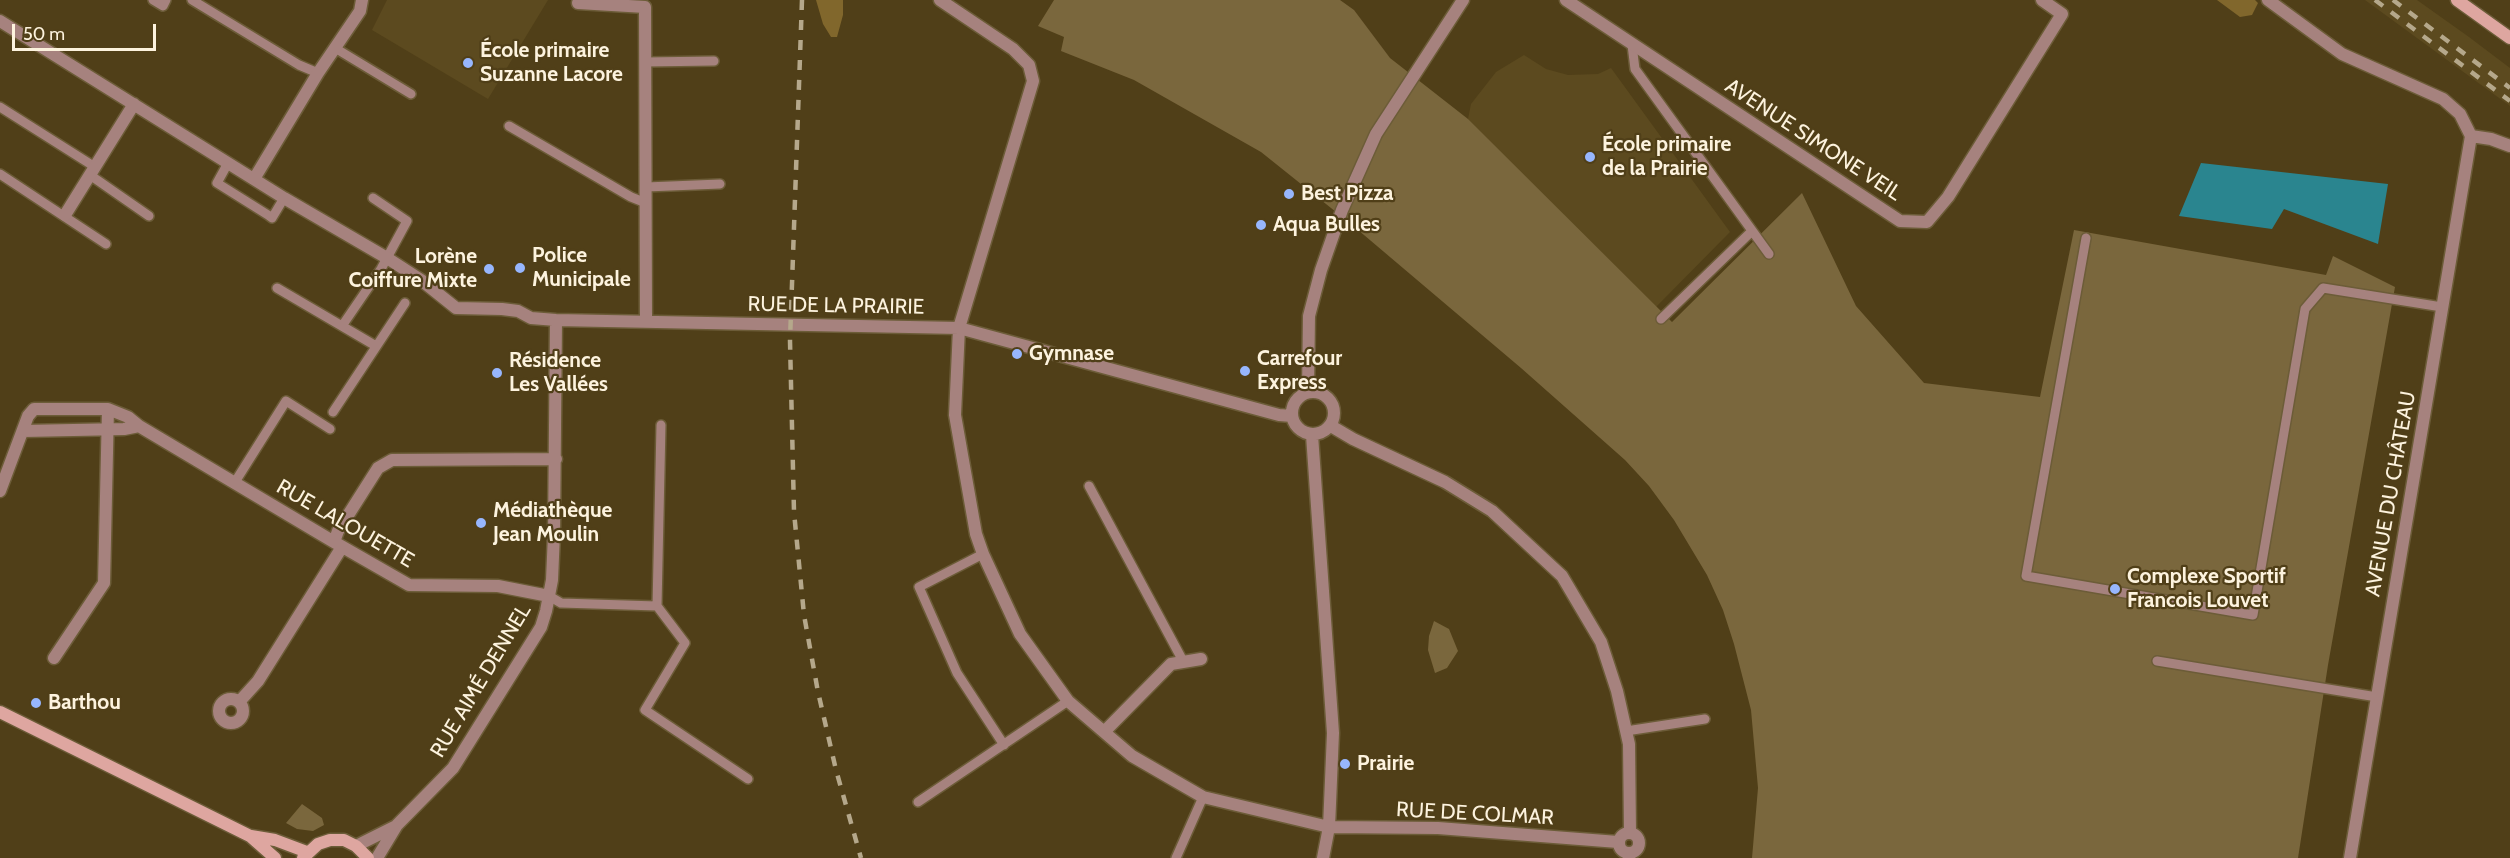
<!DOCTYPE html>
<meta charset="utf-8">
<style>
body{margin:0}
#map{position:relative;width:2510px;height:858px;overflow:hidden;background:#503f18;font-family:Cabin,sans-serif}
canvas{display:block}
.scale{position:absolute;left:12px;top:24px;width:144px;height:27px;box-sizing:border-box;border:3px solid #fdf3de;border-top:0;padding-left:8px;font-size:18px;line-height:21px;white-space:nowrap;color:#fdf3de;-webkit-text-stroke:4px #503f18;paint-order:stroke}
</style>
<div id="map">
<canvas width="2510" height="858"></canvas>
<div class="scale">50 m</div>
</div>
<script>
const context = document.querySelector('canvas').getContext('2d');
context.lineJoin = 'round';
function fill(path, color) { context.fillStyle = color; context.fill(path, 'evenodd'); }
const shape = rows => new Path2D(rows.map(r => 'M' + r).join(''));
function trace(path, color, width, dash) { context.strokeStyle = color; context.lineWidth = width; context.lineCap = dash ? 'butt' : 'round'; context.setLineDash(dash || []); context.stroke(path); }
function drawText(font, color, halo, rows, align = 'center') {
  context.font = font + ' Cabin,sans-serif'; context.lineWidth = 4.5; context.setLineDash([]); context.textBaseline = 'middle'; context.strokeStyle = halo; context.fillStyle = color; for (const [text, x, y, turn = 0] of rows) {
    context.save(); context.translate(x, y); context.rotate((+turn || 0) * Math.PI / 180); context.textAlign = isNaN(turn) ? turn : align; if (halo) context.strokeText(text, 0, 0); context.fillText(text, 0, 0); context.restore();
  }
}
fill(shape([
 [387,0,548,0,488,99,372,30],
 [2365,0,2417,0,2469,37,2510,68,2510,106],
 [1524,55,1546,69,1568,75,1598,74,1611,68,1730,232,1656,307,1468,119,1471,104,1496,72]
]), '#5c4a1f');
fill(shape([
 [1054,0,1340,0,1354,10,1390,58,1468,119,1672,322,1802,193,1856,306,1924,383,2040,397,2074,230,2326,275,2333,256,2395,287,2328,665,2298,858,1752,858,1758,788,1751,710,1734,644,1723,610,1707,575,1674,520,1649,486,1625,460,1521,368,1351,224,1261,152,1134,80,1061,51,1064,37,1038,26],
 [1434,621,1449,629,1458,651,1447,668,1435,673,1428,650,1429,636],
 [302,804,322,818,324,825,313,831,297,829,286,823]
]), '#7a673d');
fill(shape([
 [816,0,843,0,843,15,837,37,831,37,823,24],
 [2217,0,2255,0,2258,3,2252,15,2240,17]
]), '#81672c');
fill(shape([
 [2201,163,2388,184,2378,244,2284,209,2272,229,2179,216]
]), '#2a858f');
const lane = shape([
 [153,0,163,6,166,0],
 [192,0,299,65,318,73],
 [1632,45,1635,69,1769,254],
 [335,48,411,94],
 [645,62,714,61],
 [0,107,95,167],
 [509,126,631,197,646,203],
 [228,163,217,183,268,215,272,218,284,198],
 [0,174,106,244],
 [90,175,149,216],
 [646,187,720,184],
 [2086,238,2026,576,2253,615,2305,309,2323,288,2442,307],
 [277,288,376,346],
 [1661,319,1752,231],
 [342,326,381,269,407,221,373,198],
 [333,412,405,303],
 [235,482,286,401,330,429],
 [1089,486,1183,661],
 [983,554,919,587,957,673,1004,745],
 [549,596,561,603,657,606,685,643,645,710,748,779],
 [657,606,661,425],
 [2157,661,2377,697],
 [1626,731,1705,719],
 [918,802,1068,701],
 [1176,858,1203,797]
]);
const street = shape([
 [940,0,1013,49,1029,65,1033,81,959,328,955,415,976,534,983,554,1020,634,1068,701,1132,756,1203,797,1329,827,1438,828,1618,842],
 [1566,0,1900,221,1927,222,1948,197,2062,14,2042,0],
 [2268,0,2342,54,2443,99,2460,114,2471,136],
 [578,3,645,7,646,322],
 [0,21,284,198,387,258,421,280,456,308,502,309,518,311,531,318,556,320,959,328,1279,415,1292,416],
 [2471,136,2491,139,2510,146],
 [254,179,318,73,360,11,362,0],
 [65,215,134,104],
 '1292 413a21 21 0 1 1 42 0a21 21 0 1 1-42 0Z',
 [1308,392,1309,316,1321,270,1342,210,1376,134,1463,0],
 [1331,426,1353,439,1445,482,1492,511,1562,576,1601,642,1617,691,1629,744,1630,832],
 [23,431,124,429,139,426],
 [1312,435,1333,733,1329,827,1323,858],
 [0,491,28,416,34,409,108,409,128,417,139,426,334,542,409,585,498,586,549,596],
 [334,542,338,531,378,468,392,460,556,459],
 [54,658,104,583,108,409],
 '219 711a12 12 0 1 1 24 0a12 12 0 1 1-24 0Z',
 [239,702,258,681,342,547],
 [1104,732,1171,664,1201,659],
 '1619 843a10 10 0 1 1 20 0a10 10 0 1 1-20 0Z',
 [356,846,396,826],
 [377,858,397,825,453,768,541,627,546,611,552,580,554,534,556,320],
 [2350,858,2471,136]
]);
const secondary = shape([
 [2457,0,2510,38],
 [0,712,250,836,275,858],
 [251,836,275,840,307,852],
 [303,858,318,844,330,840,344,840,356,846,368,858]
]);
trace(lane, '#6c5c38', 12);
trace(street, '#6c5c38', 15);
trace(secondary, '#6c5c38', 15);
trace(lane, '#a6827e', 9);
trace(street, '#a6827e', 12);
trace(secondary, '#dea6a0', 12);
trace(shape([
 [802,0,790,341,794,512,804,615,818,692,836,770,861,858],
 [2375,0,2510,101],
 [2393,0,2510,88]
]), '#b5a88b', 4.5, [10, 10]);
for (const [x, y, r, color] of [
 [468,63,6,"#97b6fd"],
 [1590,157,6,"#97b6fd"],
 [1289,194,6,"#97b6fd"],
 [1261,225,6,"#97b6fd"],
 [520,268,6,"#97b6fd"],
 [489,269,6,"#97b6fd"],
 [1017,354,6,"#97b6fd"],
 [1245,371,6,"#97b6fd"],
 [497,373,6,"#97b6fd"],
 [481,523,6,"#97b6fd"],
 [2115,589,6,"#97b6fd"],
 [36,703,6,"#97b6fd"],
 [1345,764,6,"#97b6fd"]
]) { const dot = new Path2D(); dot.arc(x, y, r, 0, 2 * Math.PI); context.fillStyle = color; context.fill(dot); trace(dot, '#503f18', 2); }
drawText('bold 21px', '#fdf3de', '#503f18', [
 ["École primaire",480,51],
 ["Suzanne Lacore",480,75],
 ["École primaire",1602,145],
 ["de la Prairie",1602,169],
 ["Best Pizza",1301,194],
 ["Aqua Bulles",1273,225],
 ["Police",532,256],
 ["Municipale",532,280],
 ["Lorène",477,257,"right"],
 ["Coiffure Mixte",477,281,"right"],
 ["Gymnase",1029,354],
 ["Carrefour",1257,359],
 ["Express",1257,383],
 ["Résidence",509,361],
 ["Les Vallées",509,385],
 ["Médiathèque",493,511],
 ["Jean Moulin",493,535],
 ["Complexe Sportif",2127,577],
 ["Francois Louvet",2127,601],
 ["Barthou",48,703],
 ["Prairie",1357,764]
], 'left');
drawText('21px', '#fdf3de', '#503f18', [
 ["AVENUE SIMONE VEIL",1813,140,33],
 ["RUE DE LA PRAIRIE",836,306,1],
 ["AVENUE DU CHÂTEAU",2391,494,-80],
 ["RUE LALOUETTE",345,524,30],
 ["RUE AIMÉ DENNEL",481,681,-59],
 ["RUE DE COLMAR",1475,814,3]
]);
</script>
